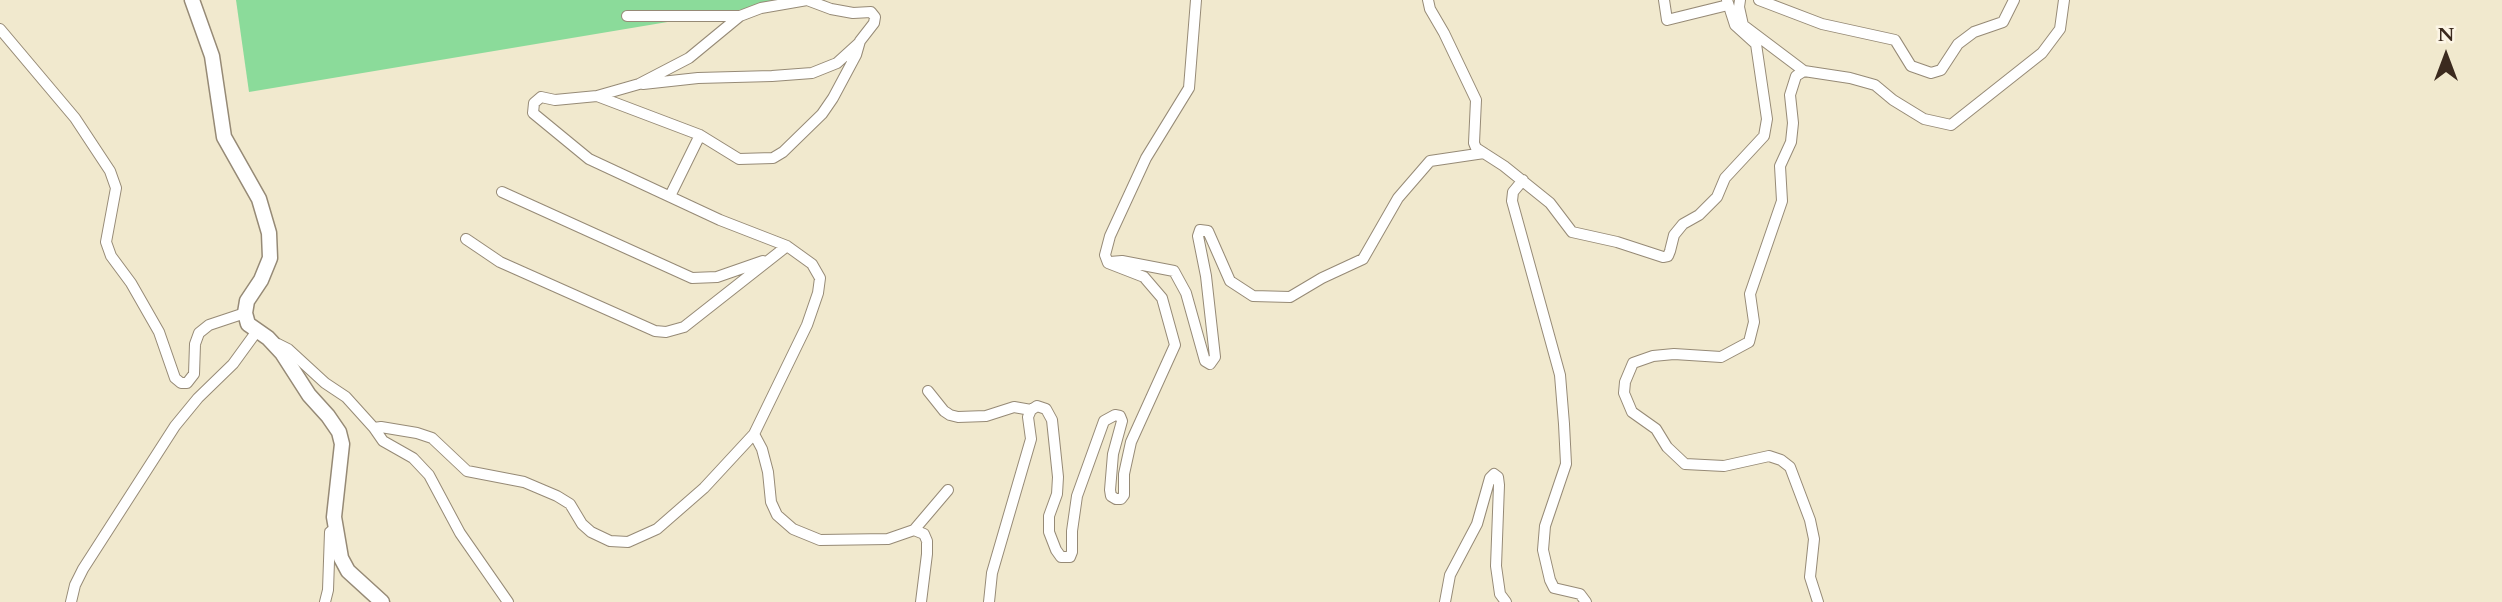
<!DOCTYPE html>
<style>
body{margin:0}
#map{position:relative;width:2502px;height:602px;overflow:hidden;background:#f1e9ce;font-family:Cardo,serif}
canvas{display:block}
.north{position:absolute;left:2411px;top:21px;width:70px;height:70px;-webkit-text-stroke:5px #fcf5e5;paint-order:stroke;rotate:0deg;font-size:19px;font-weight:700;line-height:28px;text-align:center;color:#3b2a1e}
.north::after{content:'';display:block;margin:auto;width:24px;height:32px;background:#3b2a1e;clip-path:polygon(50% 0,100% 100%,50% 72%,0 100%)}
</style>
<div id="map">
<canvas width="2502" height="602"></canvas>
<div class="north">N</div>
</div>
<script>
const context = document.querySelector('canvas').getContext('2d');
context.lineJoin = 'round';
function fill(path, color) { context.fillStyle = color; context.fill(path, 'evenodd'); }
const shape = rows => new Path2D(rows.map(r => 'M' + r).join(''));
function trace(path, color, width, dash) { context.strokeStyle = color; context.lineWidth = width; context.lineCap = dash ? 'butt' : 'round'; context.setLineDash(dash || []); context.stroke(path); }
fill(shape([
 [236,0,799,0,249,92]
]), '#8bdb9a');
const minor = shape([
 [1428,0,1430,9,1444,33,1476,100,1474,143,1476,148,1504,166,1550,203,1572,232,1617,242,1663,257,1668,256,1670,251,1674,235,1683,224,1699,215,1717,197,1725,178,1764,136,1767,119,1756,44,1735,25,1727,0],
 [1664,0,1667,20,1728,5],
 [1740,0,1739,7,1743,25,1804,71,1850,78,1875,85,1893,100,1924,119,1951,125,2042,53,2060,29,2064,0],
 [1759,0,1822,24,1895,40,1911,66,1931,73,1941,70,1958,44,1974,32,2003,22,2014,0],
 [627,16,739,16],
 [0,29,75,118,110,171,116,188,106,242,111,256,131,283,159,332,175,378,181,383,187,383,194,374,195,344,199,333,209,325,245,313],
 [1804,71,1796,76,1790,95,1793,123,1791,142,1780,166,1782,201,1750,294,1754,322,1749,342,1721,357,1674,354,1653,356,1633,363,1625,382,1624,393,1632,412,1656,429,1667,447,1685,464,1724,466,1769,456,1781,460,1790,467,1810,520,1814,539,1810,577,1818,602],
 [643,84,698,78,772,76,812,73,837,63,859,43],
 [597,96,700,135,739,159,773,158,783,152,822,114,833,98,856,55,860,41,874,23,875,17,871,12,853,13,831,9,807,0],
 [1523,180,1513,192,1512,201,1560,375,1564,424,1566,464,1545,526,1543,550,1550,580,1554,588,1580,594,1586,602],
 [502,192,692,278,717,277,763,261],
 [670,196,700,135],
 [466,239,500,262,655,331,666,332,684,327,787,246],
 [1110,262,1122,261,1174,271,1186,293,1205,361,1210,364,1215,357,1206,276,1198,236,1200,230,1208,231,1230,281,1253,296,1290,297,1322,278,1363,259,1398,198,1430,161,1484,153],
 [278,344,288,349,325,383,346,397,374,428,381,427,417,433,432,438,467,471,524,482,557,496,570,504,582,524,591,532,610,541,628,542,657,529,704,488,754,434,807,325,818,293,820,278,812,264,787,246,720,220,589,159,533,113,534,103,541,97,555,100,597,96,639,84,689,58,740,16,761,8,807,0],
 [928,391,944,411,950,415,958,417,986,416,1014,407,1031,410],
 [374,428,383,441,413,458,429,475,460,533,508,602],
 [754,434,762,449,768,472,771,502,777,515,793,529,820,540,888,539,914,530,924,534,927,541,927,554,921,602],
 [914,530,948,490],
 [71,602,75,585,83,569,175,426,198,398,233,364,257,331],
 [325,602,328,590,330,532,335,529],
 [989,602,992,573,1031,439,1028,417,1031,410,1037,406,1046,409,1052,420,1058,477,1057,494,1049,516,1049,532,1056,550,1061,557,1070,557,1072,552,1072,531,1077,496,1104,421,1115,415,1120,416,1122,421,1113,454,1110,490,1111,496,1116,499,1121,499,1124,495,1124,474,1131,442,1175,345,1162,298,1144,277,1108,263,1105,255,1110,236,1146,158,1189,88,1196,0],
 [1445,602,1450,575,1477,524,1490,478,1494,474,1498,477,1499,485,1496,566,1500,594,1506,602]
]);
const secondary = shape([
 [192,0,212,56,224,137,259,199,269,233,270,258,261,280,247,301,245,313,248,324,268,338,282,353,309,395,328,416,339,432,342,444,334,517,341,558,348,571,382,602]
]);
trace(minor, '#968a76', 12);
trace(secondary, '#968a76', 17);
trace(minor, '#fff', 10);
trace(secondary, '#fff', 14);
</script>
